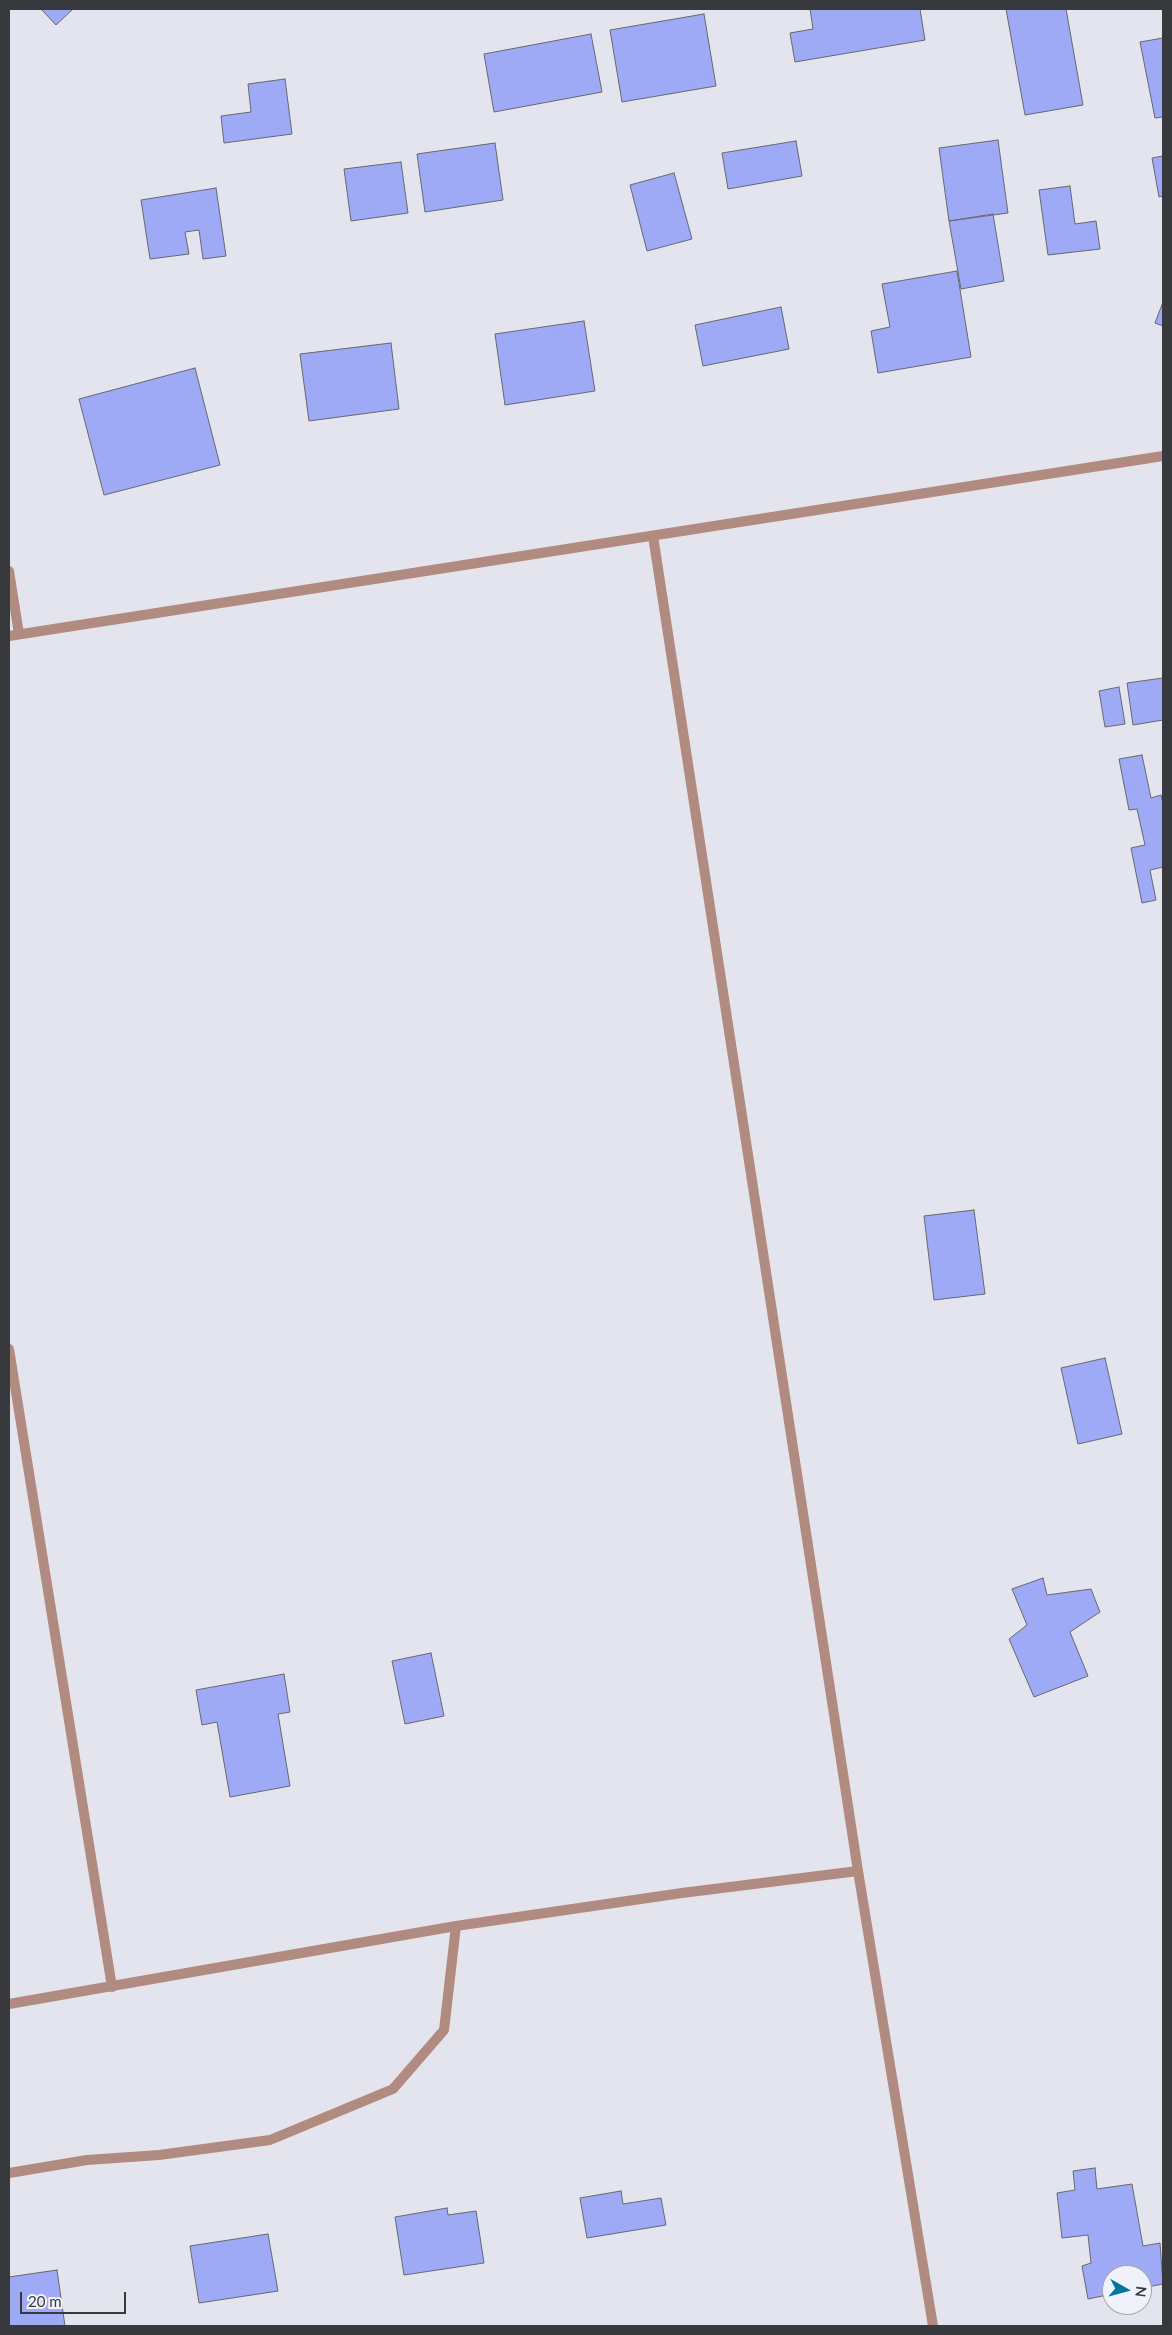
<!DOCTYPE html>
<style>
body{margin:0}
#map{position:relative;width:1172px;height:2335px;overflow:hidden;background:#e3e4ed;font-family:Lato,sans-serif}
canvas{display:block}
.frame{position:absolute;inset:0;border:10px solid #38393c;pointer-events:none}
.north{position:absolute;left:1102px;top:2265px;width:50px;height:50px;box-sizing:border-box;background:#f0f2fb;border:1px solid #a6a8af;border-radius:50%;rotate:97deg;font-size:14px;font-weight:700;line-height:20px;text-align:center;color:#38393c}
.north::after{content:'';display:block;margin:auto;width:18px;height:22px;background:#00759e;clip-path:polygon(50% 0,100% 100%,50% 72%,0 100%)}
.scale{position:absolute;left:20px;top:2292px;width:106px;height:22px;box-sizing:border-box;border:2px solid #38393c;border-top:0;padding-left:6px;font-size:15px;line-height:18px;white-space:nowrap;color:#38393c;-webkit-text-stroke:4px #f0f2fb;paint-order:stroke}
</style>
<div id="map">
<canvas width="1172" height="2335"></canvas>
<div class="frame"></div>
<div class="north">N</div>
<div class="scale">20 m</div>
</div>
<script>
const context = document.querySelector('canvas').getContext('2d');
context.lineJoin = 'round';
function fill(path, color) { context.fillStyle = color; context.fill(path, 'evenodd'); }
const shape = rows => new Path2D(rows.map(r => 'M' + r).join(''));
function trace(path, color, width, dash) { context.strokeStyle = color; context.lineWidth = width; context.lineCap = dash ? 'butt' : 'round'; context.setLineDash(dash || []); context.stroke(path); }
const building = shape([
 [41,9,73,9,56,25,41,9],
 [810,9,920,9,925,40,795,62,790,33,813,29,810,9],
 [1006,9,1066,9,1083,105,1025,115,1006,9],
 [704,14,716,86,622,102,610,30,704,14],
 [591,34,602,92,494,112,484,54,591,34],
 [1163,38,1163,117,1155,118,1140,42,1163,38],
 [285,79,292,134,224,143,221,116,251,112,248,84,285,79],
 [998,140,1008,213,949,221,939,148,998,140],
 [796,141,802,176,728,189,722,153,796,141],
 [495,143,503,200,425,212,417,154,495,143],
 [1163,156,1163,196,1159,197,1152,158,1163,156],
 [401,162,408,213,351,221,344,169,401,162],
 [674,173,692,239,647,251,630,185,674,173],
 [1070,186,1075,224,1096,221,1100,249,1048,255,1039,190,1070,186],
 [216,188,226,256,203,259,199,230,185,232,189,254,150,259,141,200,216,188],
 [993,214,1004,281,961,289,949,221,993,214],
 [957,271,971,357,878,373,871,331,890,327,882,284,957,271],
 [1163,302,1163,326,1155,323,1163,302],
 [781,307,789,349,703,366,695,325,781,307],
 [584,321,595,391,505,405,495,334,584,321],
 [391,343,399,409,309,421,300,354,391,343],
 [195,368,220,465,104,495,79,399,195,368],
 [1163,678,1163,720,1133,725,1127,683,1163,678],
 [1119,687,1125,724,1105,727,1099,691,1119,687],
 [1142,755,1151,798,1161,795,1163,804,1163,867,1150,870,1156,900,1142,903,1131,848,1145,845,1137,809,1129,810,1119,759,1142,755],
 [974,1210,985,1294,934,1300,924,1216,974,1210],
 [1105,1358,1122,1434,1078,1444,1061,1368,1105,1358],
 [1043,1578,1047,1595,1091,1589,1100,1612,1070,1632,1088,1676,1034,1697,1009,1639,1027,1625,1012,1589,1043,1578],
 [431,1653,444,1716,405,1724,392,1661,431,1653],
 [284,1674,290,1712,278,1714,290,1786,230,1797,217,1722,202,1725,196,1690,284,1674],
 [1095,2168,1097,2189,1132,2184,1143,2246,1160,2243,1163,2284,1142,2288,1142,2275,1112,2275,1112,2294,1088,2299,1082,2266,1091,2263,1088,2235,1062,2238,1057,2193,1075,2190,1073,2171,1095,2168],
 [621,2191,623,2204,661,2198,666,2225,587,2238,580,2198,621,2191],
 [447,2208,448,2215,476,2211,484,2263,404,2275,395,2217,447,2208],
 [268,2234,278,2291,199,2303,190,2246,268,2234],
 [57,2270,65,2326,9,2326,9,2277,57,2270]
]);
fill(building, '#9faaf6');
trace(building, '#66676f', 1);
trace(shape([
 [9,2173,87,2160,159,2155,270,2140,393,2089,444,2030,456,1926]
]), '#b18b7f', 10);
trace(shape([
 [653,536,858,1871,933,2326],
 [9,571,19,634],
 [9,636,1163,456],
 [9,1349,112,1987],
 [9,2004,456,1926,682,1893,858,1871]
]), '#b18b7f', 10);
</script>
